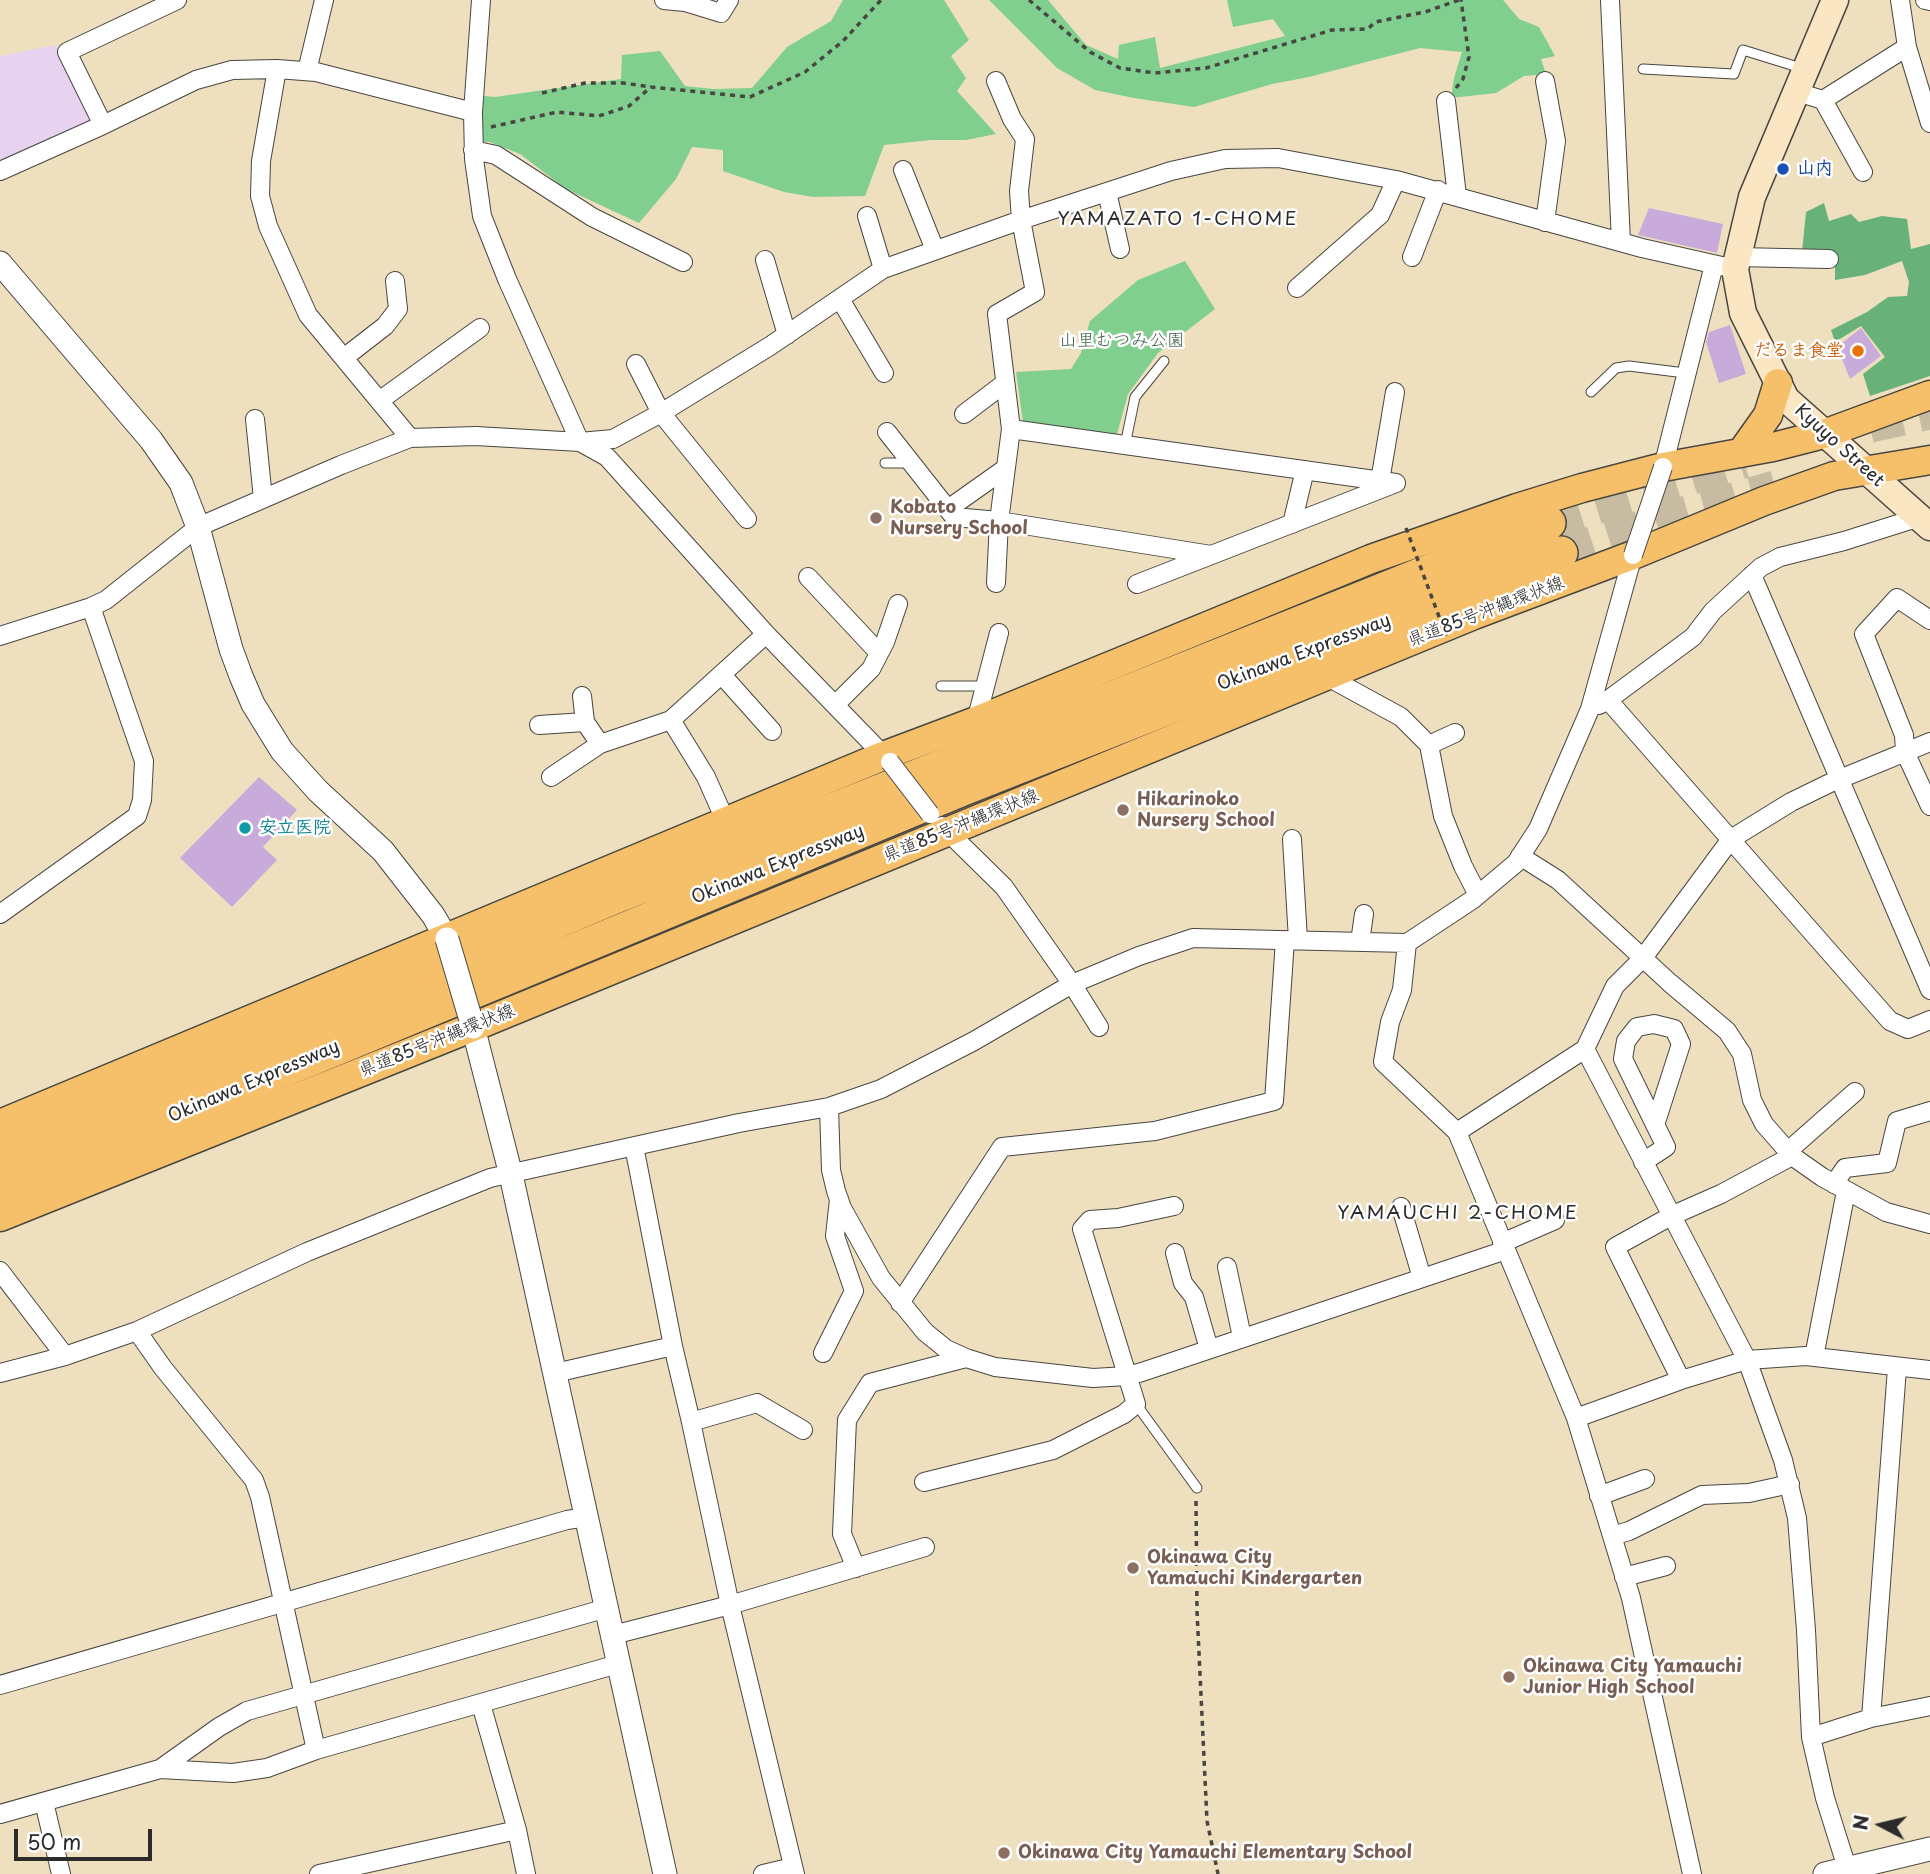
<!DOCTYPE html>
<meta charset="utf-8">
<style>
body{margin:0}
#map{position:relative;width:1930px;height:1874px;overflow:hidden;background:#eedfbf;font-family:"Playpen Sans",sans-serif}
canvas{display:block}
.north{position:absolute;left:1846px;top:1790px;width:70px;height:70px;-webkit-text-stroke:5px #fff;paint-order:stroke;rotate:277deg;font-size:19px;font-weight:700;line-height:28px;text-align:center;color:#2b2b2b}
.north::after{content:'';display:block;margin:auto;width:24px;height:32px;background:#2b2b2b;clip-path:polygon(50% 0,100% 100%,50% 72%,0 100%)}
.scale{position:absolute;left:14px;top:1829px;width:138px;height:32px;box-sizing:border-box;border:4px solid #2b2b2b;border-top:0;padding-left:9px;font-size:21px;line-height:24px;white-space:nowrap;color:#2b2b2b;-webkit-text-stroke:5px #fff;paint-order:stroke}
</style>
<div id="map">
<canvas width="1930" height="1874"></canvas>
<div class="north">N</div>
<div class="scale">50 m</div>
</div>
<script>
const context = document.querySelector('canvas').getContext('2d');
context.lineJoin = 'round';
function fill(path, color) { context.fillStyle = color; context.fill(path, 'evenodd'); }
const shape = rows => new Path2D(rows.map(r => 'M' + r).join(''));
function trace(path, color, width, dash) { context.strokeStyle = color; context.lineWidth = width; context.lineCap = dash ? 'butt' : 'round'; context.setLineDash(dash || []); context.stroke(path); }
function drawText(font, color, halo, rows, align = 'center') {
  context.font = font + ' "Playpen Sans","Klee One",sans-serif'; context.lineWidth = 5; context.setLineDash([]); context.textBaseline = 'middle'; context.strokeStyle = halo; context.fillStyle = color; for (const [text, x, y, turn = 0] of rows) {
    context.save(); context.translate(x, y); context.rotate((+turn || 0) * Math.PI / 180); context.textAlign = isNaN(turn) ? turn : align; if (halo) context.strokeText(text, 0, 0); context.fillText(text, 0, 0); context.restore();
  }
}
fill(shape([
 [56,45,94,119,0,161,0,56]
]), '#e7d2ef');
fill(shape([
 [843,0,944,0,969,40,951,56,966,78,957,91,996,134,966,140,931,140,884,145,865,196,813,197,784,192,723,171,723,150,692,147,676,179,639,223,566,189,520,154,490,142,472,141,474,95,495,97,621,79,622,55,660,51,685,86,713,89,752,88,787,47,831,21],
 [989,0,1048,0,1086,45,1118,59,1119,45,1155,37,1160,68,1285,36,1273,19,1233,27,1227,0,1503,0,1519,19,1539,27,1555,56,1541,59,1546,74,1524,76,1496,93,1451,98,1454,78,1462,52,1420,48,1309,77,1272,84,1194,107,1134,98,1095,90,1057,68],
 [1185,261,1215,309,1158,353,1128,394,1117,434,1024,429,1016,372,1071,369,1081,353,1090,321,1138,280]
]), '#80cf8e');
fill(shape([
 [1824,203,1829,221,1851,214,1859,222,1882,216,1907,219,1911,249,1930,244,1930,376,1870,396,1863,374,1885,357,1861,326,1835,342,1831,330,1867,312,1888,297,1907,296,1909,282,1902,261,1865,275,1835,280,1835,261,1802,252,1806,212]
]), '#68b279');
fill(shape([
 [1649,208,1723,224,1717,253,1638,235],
 [1730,325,1746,374,1719,383,1706,342,1709,332],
 [1861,328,1881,356,1850,379,1837,347],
 [259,777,297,810,263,847,277,860,232,907,180,858]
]), '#c8abdb');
trace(shape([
 [1870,426,1930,413],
 [1549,523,1744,462],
 [1561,553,1676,515,1775,487]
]), '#c7bba1', 33, [33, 17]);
const service = shape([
 [1643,69,1734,74,1743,50,1801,68],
 [1591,392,1616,368,1629,366,1685,373],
 [1125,445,1135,397,1164,361],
 [885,463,909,463],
 [941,686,985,686],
 [1136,1404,1197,1488]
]);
const minor = shape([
 [481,0,473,112,474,159,482,216,507,279,580,442,607,457,766,634,890,762],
 [664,0,685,2,721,13,729,0],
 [1610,0,1621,242],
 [1900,0,1907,47,1930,123],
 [1925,0,1930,1],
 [277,69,261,161,260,196,268,226,308,315,410,438],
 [307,71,324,0],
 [996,81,1012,119,1025,139,1019,191,1021,220,1035,292,997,314,1011,429,999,521,996,583],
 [1797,92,1823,100,1907,47],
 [1823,100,1863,172],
 [1446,101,1457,196],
 [103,125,196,80,232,70,277,69,316,72,473,112],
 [473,150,496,155,592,217,683,262],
 [903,170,935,250],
 [0,171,103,125,67,52,177,0],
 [1107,192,1120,249],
 [867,216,883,269],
 [1545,222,1556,141,1545,81],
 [1412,257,1438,190],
 [1738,257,1829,259],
 [765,260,787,335],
 [1297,288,1380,215,1396,180],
 [840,299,884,373],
 [345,357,385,326,398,309,395,281],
 [636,364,661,413,747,519],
 [379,401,480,328],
 [964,414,1005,383],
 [255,419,263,499],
 [1011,429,1396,483,1137,584],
 [887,432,954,517,999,521,1211,555],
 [1663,467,1714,265],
 [1380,481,1395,392],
 [948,509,1006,468],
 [1292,524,1305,470],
 [1752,575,1930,990],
 [808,577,879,653],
 [1930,620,1897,598,1864,634,1904,735,1905,752,1930,806],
 [0,636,91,607,106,600,198,527,341,465,410,438,476,436,580,442,613,439,661,413,770,346,883,269,1021,220,1171,171,1225,159,1278,158,1396,180,1642,248,1735,269],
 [722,675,772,731],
 [1326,676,1401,717,1429,745,1443,816,1463,866,1478,895],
 [582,696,585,722],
 [1608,700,1890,1021,1908,1029,1930,1020],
 [835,705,871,669,885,642,898,604],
 [1599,705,1608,700,1693,637,1713,611,1761,567,1780,557,1844,541,1920,517],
 [671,720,706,777,726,822],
 [976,721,999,633],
 [539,725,585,722,600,744],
 [1429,745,1455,733],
 [551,777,600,744,671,720,766,634],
 [942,826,1004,887,1072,984,1099,1027],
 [1292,839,1298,940],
 [1520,856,1558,880,1670,983,1727,1031,1742,1054,1752,1100,1764,1124,1792,1156,1822,1177,1886,1212,1930,1224],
 [0,914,137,816,142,800,144,761,91,607],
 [1360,942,1364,914],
 [1407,943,1402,990,1390,1022,1383,1062,1457,1132,1576,1418,1631,1598,1692,1874],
 [1585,1049,1615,986,1643,958,1731,839,1791,802,1830,783,1930,742],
 [829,1107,831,1170,836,1191,842,1208,881,1278,925,1332,946,1349,966,1358,995,1367,1093,1378,1127,1376,1142,1372,1506,1250],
 [1457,1132,1585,1049,1747,1360,1783,1460,1797,1518,1806,1630,1811,1737,1825,1798,1847,1868],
 [634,1146,673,1346,691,1422,730,1605,795,1874],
 [1788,1151,1855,1092],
 [1643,1162,1666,1147,1623,1059,1626,1041,1637,1027,1654,1024,1674,1029,1681,1044,1655,1125],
 [1834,1184,1845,1168,1887,1163,1897,1121,1930,1111],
 [1401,1207,1422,1278],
 [1502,1243,1555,1220],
 [1175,1253,1183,1283,1194,1297,1209,1349],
 [1227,1267,1242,1337],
 [0,1271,65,1356],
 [900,1303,1002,1147,1155,1131,1274,1101,1285,940],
 [137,1331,163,1368,254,1480,260,1497,316,1750],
 [823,1353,854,1291,835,1236,839,1199],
 [1814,1357,1846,1191],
 [0,1373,65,1356,137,1331,307,1252,490,1178,739,1123,829,1107,881,1089,974,1041,1072,984,1139,956,1193,938,1407,943,1472,900,1516,863,1538,829,1590,709,1633,555],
 [555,1373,673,1346],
 [1681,1380,1615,1247,1671,1216,1721,1194,1792,1156],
 [1576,1418,1681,1380,1747,1360,1806,1356,1930,1370],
 [691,1422,757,1403,803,1430],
 [924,1482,1053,1450,1124,1414,1136,1404,1082,1229,1090,1220,1118,1218,1174,1206],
 [1599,1496,1645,1479],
 [1612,1536,1629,1531,1702,1495,1749,1493,1790,1484],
 [856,1568,842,1534,847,1420,870,1383,966,1358],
 [1624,1577,1666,1566],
 [613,1635,730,1605,925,1547],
 [0,1685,567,1520,587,1517],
 [481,1704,517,1830,526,1874],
 [1871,1718,1897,1368],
 [1811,1737,1871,1718,1930,1706],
 [160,1769,219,1727,247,1711,607,1608],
 [44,1802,61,1874],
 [0,1814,160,1769,233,1773,267,1768,316,1750,618,1664],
 [319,1874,517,1830],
 [763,1874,793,1867]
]);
const tertiary = shape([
 [0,263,151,440,181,483,198,527,231,649,241,676,253,704,282,751,318,791,383,851,433,915,447,939],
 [473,1027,511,1175,665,1874],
 [1825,1874,1930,1849]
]);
const secondary = shape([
 [1835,0,1752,197,1735,269,1743,313,1786,399,1930,527]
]);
const primary = shape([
 [1741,453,1768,415,1778,383],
 [0,1124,883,756,976,721,1371,559,1517,508,1582,488,1663,467,1773,447,1824,434,1930,395],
 [0,1217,473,1027,1474,615,1633,555,1764,501,1834,476,1930,460]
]);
const motorway = shape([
 [0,1156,615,897,1549,523],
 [0,1188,963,789,1561,553]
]);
trace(service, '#484641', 11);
trace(minor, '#484641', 20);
trace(tertiary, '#484641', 25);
trace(secondary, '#484641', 29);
trace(primary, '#484641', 31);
trace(motorway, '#484641', 36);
trace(shape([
 [1029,0,1090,52,1120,68,1155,73,1206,68,1332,30,1368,29,1375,22,1425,12,1459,0],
 [1456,88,1463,79,1469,57,1461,0],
 [542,93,585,83,623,83,651,87],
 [491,127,557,112,599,116,629,106,651,87,750,97,805,72,843,41,881,0],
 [1196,1501,1197,1611,1207,1821,1218,1874]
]), '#484641', 3.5, [5, 5]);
trace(service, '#fff', 9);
trace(minor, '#fff', 18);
trace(tertiary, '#fff', 23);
trace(secondary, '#fbe6c4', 26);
trace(primary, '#f6c06b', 28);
trace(motorway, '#f6c06b', 33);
const minorBridge = shape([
 [1633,555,1663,467],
 [890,762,930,814]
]);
const tertiaryBridge = shape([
 [447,939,473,1027]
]);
trace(minorBridge, '#484641', 20, []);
trace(tertiaryBridge, '#484641', 25, []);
trace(shape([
 [1406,528,1447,638]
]), '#484641', 3.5, [5, 5]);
trace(minorBridge, '#fff', 18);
trace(tertiaryBridge, '#fff', 23);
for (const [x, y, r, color] of [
 [1783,169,7,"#1a4fb4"],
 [1858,351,7,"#e8710a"],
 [876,518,7,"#8d6e63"],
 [1123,810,7,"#8d6e63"],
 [245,828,7,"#0f9aa8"],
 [1133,1568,7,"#8d6e63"],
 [1509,1677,7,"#8d6e63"],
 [1004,1853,7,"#8d6e63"]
]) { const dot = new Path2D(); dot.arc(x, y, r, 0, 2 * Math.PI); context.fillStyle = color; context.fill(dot); trace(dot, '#fff', 2.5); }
drawText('bold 18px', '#164399', '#fff', [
 ["山内",1797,169]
], 'left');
drawText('18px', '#49644e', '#fff', [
 ["山里むつみ公園",1122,341]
]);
drawText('bold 18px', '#c56008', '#fff', [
 ["だるま食堂",1844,351]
], 'right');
drawText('18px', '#2b2b2b', '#fff', [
 ["Kyuyo Street",1839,446,42],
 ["県道85号沖縄環状線",1486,612,-21],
 ["Okinawa Expressway",1304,653,-21],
 ["県道85号沖縄環状線",961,826,-22],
 ["Okinawa Expressway",778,865,-22],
 ["県道85号沖縄環状線",437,1041,-22],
 ["Okinawa Expressway",254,1082,-23]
]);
drawText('bold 18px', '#785e54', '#fff', [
 ["Kobato",890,508],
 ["Nursery School",890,529],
 ["Hikarinoko",1137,800],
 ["Nursery School",1137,821],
 ["Okinawa City",1147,1558],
 ["Yamauchi Kindergarten",1147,1579],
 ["Okinawa City Yamauchi",1523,1667],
 ["Junior High School",1523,1688],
 ["Okinawa City Yamauchi Elementary School",1018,1853]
], 'left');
drawText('bold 18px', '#0d838f', '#fff', [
 ["安立医院",259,828]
], 'left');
context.letterSpacing = '2px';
drawText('19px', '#2b2b2b', '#fff', [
 ["YAMAZATO 1-CHOME",1178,220],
 ["YAMAUCHI 2-CHOME",1458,1214]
]);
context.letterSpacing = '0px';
</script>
